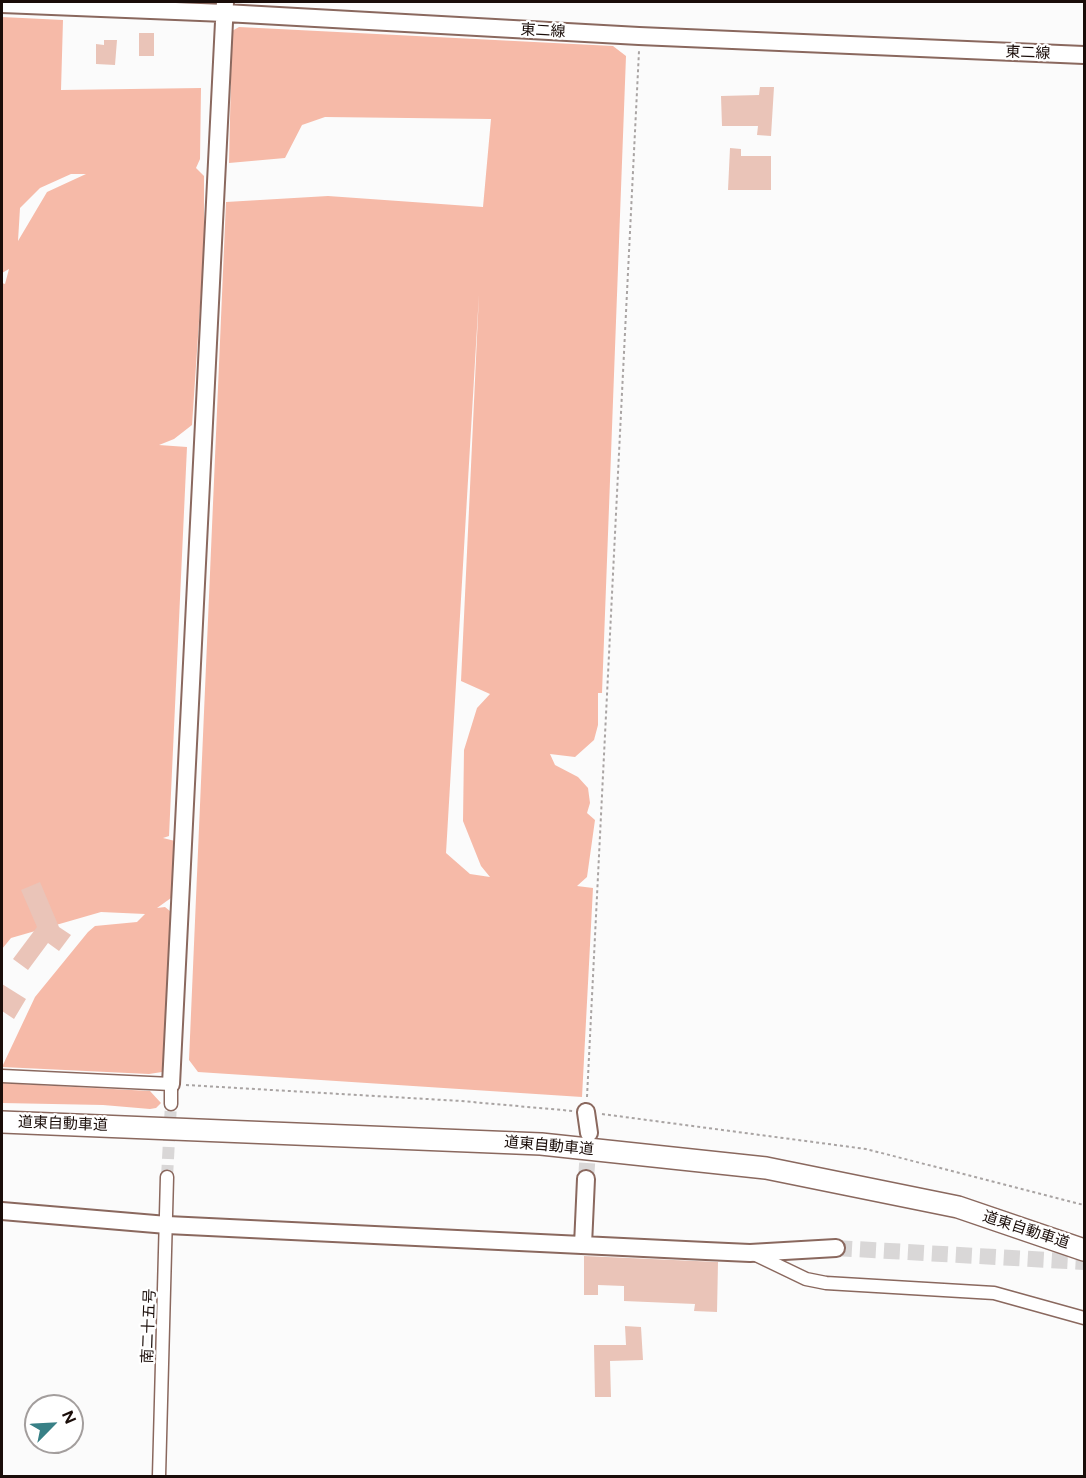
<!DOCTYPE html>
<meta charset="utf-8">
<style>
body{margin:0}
#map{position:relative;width:1086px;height:1478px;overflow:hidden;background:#fbfbfb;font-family:Figtree,sans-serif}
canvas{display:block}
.frame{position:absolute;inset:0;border:3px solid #1a0d09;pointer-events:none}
.north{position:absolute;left:24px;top:1394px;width:60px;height:60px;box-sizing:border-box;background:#fff;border:2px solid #a39e9d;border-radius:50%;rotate:66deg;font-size:16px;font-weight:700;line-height:24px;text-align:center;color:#1a0d09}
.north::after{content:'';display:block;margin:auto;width:21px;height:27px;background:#388086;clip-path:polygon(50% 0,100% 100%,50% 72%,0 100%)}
</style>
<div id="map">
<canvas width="1086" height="1478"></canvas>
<div class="frame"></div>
<div class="north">N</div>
</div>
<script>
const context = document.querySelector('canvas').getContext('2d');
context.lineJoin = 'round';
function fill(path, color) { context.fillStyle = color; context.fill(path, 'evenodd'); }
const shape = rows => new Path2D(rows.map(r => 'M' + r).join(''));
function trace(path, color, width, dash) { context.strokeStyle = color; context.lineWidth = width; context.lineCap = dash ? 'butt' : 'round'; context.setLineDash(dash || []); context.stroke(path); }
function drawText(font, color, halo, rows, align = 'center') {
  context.font = font + ' Figtree,"Noto Sans JP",sans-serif'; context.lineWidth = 4.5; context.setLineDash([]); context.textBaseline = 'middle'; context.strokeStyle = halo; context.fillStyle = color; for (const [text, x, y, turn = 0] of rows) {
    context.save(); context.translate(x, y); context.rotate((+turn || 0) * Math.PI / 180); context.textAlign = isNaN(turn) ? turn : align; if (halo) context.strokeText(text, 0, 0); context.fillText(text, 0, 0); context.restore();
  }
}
fill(shape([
 [2,17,63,20,61,90,201,88,200,159,196,168,204,176,204,247,192,425,174,439,159,445,187,447,169,836,163,838,175,841,171,898,157,908,165,907,176,916,167,1062,162,1072,149,1074,2,1067,35,997,88,932,95,926,137,922,145,914,101,912,11,938,2,949,2,283,5,284,9,269,2,273],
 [71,174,86,174,47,192,18,241,20,208,40,188],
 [239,27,613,46,626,56,602,693,598,693,598,725,594,740,575,757,550,754,555,765,578,777,588,788,590,803,587,813,595,820,587,877,577,886,593,888,582,1097,198,1072,189,1060,226,202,328,196,483,207,491,119,325,117,302,125,285,158,229,163,232,31],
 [479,294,461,681,490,694,477,708,464,750,463,821,481,866,490,877,470,874,446,853],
 [2,1083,150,1091,161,1103,156,1108,150,1109,103,1105,2,1103]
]), '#f6baa8');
fill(shape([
 [139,33,154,33,154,56,139,56],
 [104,40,117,40,115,65,96,64,96,44,104,45],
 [760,87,774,87,771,136,757,135,758,126,722,126,721,96,759,95],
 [730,148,741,149,741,156,771,156,771,190,728,190],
 [40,882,59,927,71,935,59,951,48,943,28,970,13,959,37,927,21,890],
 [2,984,26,999,14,1019,2,1011],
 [584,1256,718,1262,717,1312,694,1311,695,1304,624,1301,624,1286,598,1285,598,1295,584,1295],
 [625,1326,641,1327,643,1360,610,1361,611,1397,595,1397,594,1345,626,1345]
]), '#eac4b8');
trace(shape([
 [167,1177,171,1104]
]), '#d9d7d7', 12, [12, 6]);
trace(shape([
 [586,1179,589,1137],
 [836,1248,1084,1262]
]), '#d9d7d7', 16, [16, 8]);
const street = shape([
 [2,1076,171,1084,171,1104],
 [754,1254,806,1279,826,1283,994,1293,1084,1318],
 [159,1476,167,1177]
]);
const secondary = shape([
 [2,4,225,13,639,36,1084,55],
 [171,1084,225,2],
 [586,1112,589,1133],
 [2,1211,167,1225,706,1251,750,1253,836,1248],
 [583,1245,586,1179]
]);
const highway = shape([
 [2,1122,541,1144,766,1168,958,1207,1084,1250]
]);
trace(street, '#8a685e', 15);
trace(secondary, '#8a685e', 20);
trace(highway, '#8a685e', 24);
trace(shape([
 [186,1085,461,1101,573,1111],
 [587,1097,639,51],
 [602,1114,866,1149,1084,1205]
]), '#a9a4a3', 2, [3, 3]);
trace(street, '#fff', 12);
trace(secondary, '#fff', 16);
trace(highway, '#fff', 21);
drawText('15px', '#1a0d09', '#fff', [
 ["東二線",543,31,3],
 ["東二線",1028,53,2],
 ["道東自動車道",63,1124,2],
 ["道東自動車道",549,1146,5],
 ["道東自動車道",1026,1230,18],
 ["南二十五号",149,1326,-88]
]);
</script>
